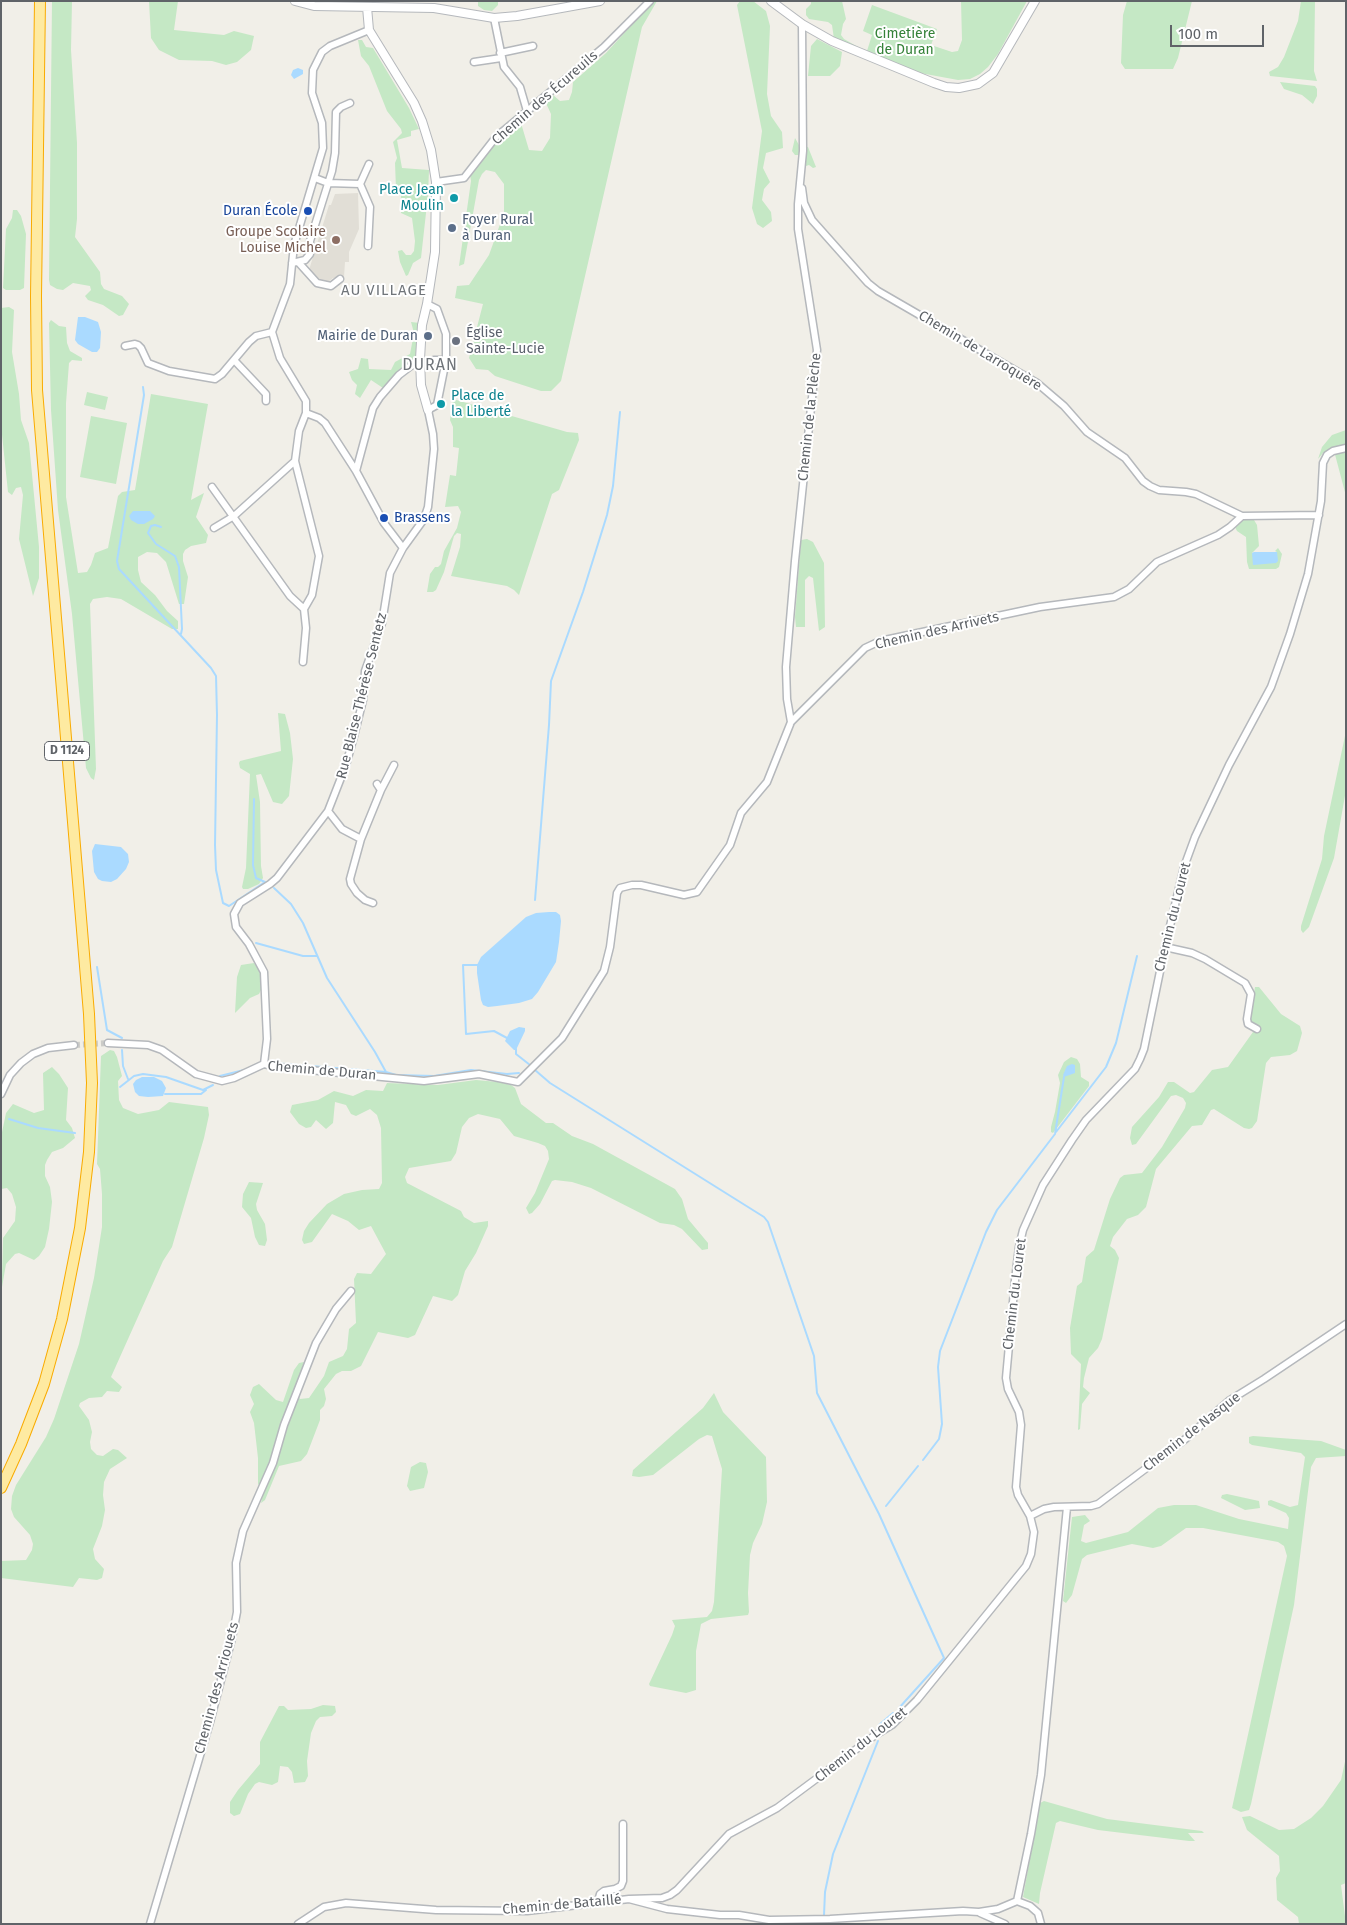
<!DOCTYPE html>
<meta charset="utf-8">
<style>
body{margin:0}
#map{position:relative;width:1347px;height:1925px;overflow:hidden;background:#f1efe8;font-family:"Fira Sans",sans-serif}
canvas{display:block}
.frame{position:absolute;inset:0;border:2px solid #5f6368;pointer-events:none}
.scale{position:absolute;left:1170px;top:25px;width:94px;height:22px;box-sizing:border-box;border:2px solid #5f6368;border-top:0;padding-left:6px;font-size:15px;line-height:18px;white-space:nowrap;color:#5f6368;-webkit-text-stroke:4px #fff;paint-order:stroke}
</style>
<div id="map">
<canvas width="1347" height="1925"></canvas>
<div class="frame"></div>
<div class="scale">100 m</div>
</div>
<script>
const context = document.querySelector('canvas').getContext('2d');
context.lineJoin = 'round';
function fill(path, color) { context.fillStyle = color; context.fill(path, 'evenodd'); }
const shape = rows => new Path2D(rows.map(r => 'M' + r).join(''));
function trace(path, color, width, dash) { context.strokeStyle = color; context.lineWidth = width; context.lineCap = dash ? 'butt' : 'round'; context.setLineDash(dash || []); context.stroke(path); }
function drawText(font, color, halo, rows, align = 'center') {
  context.font = font + ' "Fira Sans",sans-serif'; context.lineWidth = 4; context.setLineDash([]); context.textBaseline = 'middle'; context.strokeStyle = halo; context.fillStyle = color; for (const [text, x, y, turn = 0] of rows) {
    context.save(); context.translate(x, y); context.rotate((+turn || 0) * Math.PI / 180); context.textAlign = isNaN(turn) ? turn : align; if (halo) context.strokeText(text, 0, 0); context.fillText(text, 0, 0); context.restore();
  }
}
fill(shape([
 [358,193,359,229,349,252,349,262,345,262,344,277,333,278,327,283,319,280,309,270,329,205,331,205,335,194]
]), '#e1ded6');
fill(shape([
 [52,1,72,1,71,50,77,143,77,219,75,237,100,272,101,284,104,289,122,296,129,304,123,315,119,316,103,305,88,300,85,296,91,290,90,286,73,283,63,290,57,289,50,285,49,280],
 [149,1,178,1,174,30,224,35,234,31,254,36,251,50,237,62,226,65,212,61,179,60,159,50,151,38],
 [478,1,498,1,498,5,492,11,484,10,478,6],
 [652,1,657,1,642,27,561,381,551,391,541,391,495,376,488,370,476,369,469,358,483,304,455,298,457,286,469,285,489,255,504,213,504,184,495,172,486,170,482,174,479,180,464,264,459,266,471,181,469,168,493,135,518,113,529,150,542,151,550,138,551,114,545,101,553,95,560,101,569,100,572,92,573,82,606,53,650,5],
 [740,1,753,1,766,11,770,26,767,94,771,116,782,132,783,148,766,153,763,168,770,182,764,189,762,200,771,212,772,221,763,228,757,224,752,208,762,131,737,5],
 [811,1,842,1,846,19,843,24,841,35,844,39,858,47,856,49,834,39,832,25,828,22,809,19,806,15,806,9,811,4],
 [961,1,1027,1,998,54,988,67,980,74,970,79,958,80,920,73,867,51,872,35,863,31,872,5,937,29,931,45,952,52,958,51,962,40],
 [1127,1,1192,1,1178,58,1173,69,1125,69,1121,63,1123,15],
 [1301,1,1315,1,1314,71,1317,81,1270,76,1269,72,1278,67,1284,57,1298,21],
 [817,39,842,52,840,66,830,76,808,76,811,46],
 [358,40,362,40,366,47,373,48,409,108,419,129,411,131,411,136,397,140,402,168,429,170,428,195,421,258,413,263,408,275,406,276,400,262,398,251,402,250,406,255,411,255,414,251,415,241,412,218,401,213,401,192,396,189,395,163,397,158,393,142,402,133,401,129,387,111,369,66,361,56],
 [1280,82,1315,86,1317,89,1317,96,1313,104,1302,95,1284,89],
 [795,138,799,145,808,147,816,167,813,168,809,165,806,166,801,155,795,155,792,151],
 [13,210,17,210,21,216,26,234,24,288,20,290,6,290,3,288,6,229,12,218],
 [9,307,14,310,12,352,19,394,21,420,29,443,39,547,39,578,33,596,19,539,23,495,21,487,16,488,12,495,8,492,1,425,1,308],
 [51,320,59,326,66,327,67,343,70,351,82,358,82,361,72,360,69,363,66,403,66,497,78,573,87,572,91,565,95,553,108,548,118,496,122,492,135,490,151,394,208,404,191,500,204,493,196,517,208,535,206,543,191,546,185,550,183,554,183,561,188,577,184,604,179,604,166,562,157,553,147,552,138,557,138,570,141,582,155,595,167,611,178,621,178,629,172,629,121,599,107,597,93,599,90,604,96,769,94,780,91,778,86,768,72,614,58,510,51,410,49,323],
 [411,322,420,323,418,358,396,374,383,388,371,380,360,398,355,394,357,385,352,380,349,372,358,369,361,358,368,359,369,369,391,370,395,362,410,354,414,333],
 [87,392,108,397,105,410,84,405],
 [453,399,567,432,578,433,579,440,559,490,552,494,519,595,514,590,507,586,451,576,460,547,461,534,457,533,454,536,444,572,436,590,433,592,427,592,430,574,435,567,438,567,441,564,444,551,457,528,461,512,458,506,445,507,450,475,456,476,459,448,453,447,453,427,450,420],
 [91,416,127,423,116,484,80,477],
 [1346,430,1346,496,1333,447,1323,453,1318,459,1322,447,1332,435],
 [1241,520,1254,520,1257,525,1259,546,1252,553,1277,552,1275,551,1278,548,1282,554,1279,567,1276,569,1249,569,1247,562,1246,537,1237,531,1235,527],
 [807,539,813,542,824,563,825,627,819,631,813,578,809,576,805,580,805,627,796,627,795,617,801,540],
 [278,713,285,714,290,733,293,759,289,796,282,804,273,802,261,774,256,775,260,802,261,866,263,878,259,884,248,889,243,889,242,887,246,868,250,774,240,768,239,763,240,761,281,751],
 [1346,731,1346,790,1334,858,1309,927,1303,933,1301,930,1301,926,1322,859,1324,836],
 [254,963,259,970,262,982,261,990,259,994,250,998,235,1013,237,977,241,965],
 [1255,987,1259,987,1281,1014,1300,1026,1302,1033,1297,1051,1290,1055,1271,1057,1266,1063,1257,1121,1252,1128,1249,1129,1244,1128,1214,1109,1211,1110,1202,1125,1192,1126,1156,1169,1146,1207,1138,1215,1127,1219,1113,1237,1110,1246,1115,1250,1119,1258,1102,1339,1098,1348,1089,1358,1084,1378,1083,1387,1090,1393,1082,1404,1080,1429,1078,1430,1081,1364,1071,1354,1070,1328,1077,1286,1082,1282,1086,1257,1094,1250,1110,1199,1120,1178,1124,1175,1142,1173,1162,1147,1185,1108,1186,1103,1183,1098,1176,1095,1171,1096,1136,1144,1132,1145,1130,1138,1132,1127,1159,1097,1168,1082,1174,1082,1190,1093,1194,1092,1212,1070,1228,1067,1253,1032,1255,1024,1251,1022,1250,1018],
 [110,1050,114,1051,117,1057,122,1076,118,1081,119,1100,123,1108,138,1114,159,1110,169,1102,208,1107,209,1115,204,1138,172,1247,163,1261,111,1377,122,1387,119,1392,107,1391,102,1397,89,1398,80,1403,79,1406,89,1420,92,1432,90,1442,91,1449,97,1455,103,1456,113,1449,118,1450,127,1458,110,1469,104,1482,103,1495,105,1510,102,1526,93,1549,95,1559,104,1569,102,1578,97,1580,79,1578,73,1587,1,1578,1,1561,26,1560,32,1550,33,1544,30,1535,14,1517,11,1509,12,1496,16,1485,46,1437,54,1419,79,1344,94,1278,102,1227,102,1194,100,1169,97,1164,101,1056],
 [1071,1057,1077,1059,1080,1064,1081,1077,1089,1082,1089,1086,1053,1133,1051,1132,1051,1127,1055,1112,1060,1083,1058,1075,1064,1062],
 [52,1067,59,1074,68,1088,66,1120,72,1128,75,1138,63,1148,52,1152,47,1160,45,1165,45,1176,50,1187,52,1202,49,1229,45,1247,39,1256,34,1260,19,1253,15,1254,6,1264,2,1287,1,1317,3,1238,15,1221,16,1207,12,1194,7,1188,1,1189,1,1137,6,1113,13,1104,34,1113,44,1110,43,1073],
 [476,1080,498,1082,511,1085,515,1088,521,1104,546,1123,553,1123,572,1136,593,1144,675,1189,682,1199,688,1219,708,1243,708,1249,702,1250,682,1229,674,1225,660,1223,591,1188,572,1182,555,1180,552,1181,540,1204,532,1213,529,1214,526,1208,535,1193,549,1159,548,1151,545,1146,538,1143,514,1136,500,1119,478,1114,469,1118,462,1127,456,1153,451,1161,409,1168,405,1177,407,1183,461,1211,464,1217,474,1223,488,1221,488,1226,476,1253,465,1271,458,1295,452,1301,433,1296,415,1335,408,1338,378,1332,361,1366,351,1371,342,1371,336,1374,324,1389,326,1399,324,1406,320,1410,320,1420,307,1454,301,1461,279,1466,265,1500,261,1503,264,1490,258,1484,258,1458,254,1423,250,1412,254,1404,250,1395,253,1387,259,1384,276,1400,283,1402,294,1370,299,1363,304,1362,295,1387,300,1399,309,1398,324,1376,329,1362,343,1356,347,1349,349,1329,356,1323,354,1279,357,1273,371,1274,386,1254,371,1226,359,1230,348,1221,332,1214,312,1242,304,1244,302,1240,304,1231,309,1223,327,1204,344,1194,362,1190,379,1189,382,1183,381,1128,377,1115,370,1109,356,1116,351,1114,346,1105,335,1102,333,1123,326,1129,316,1120,311,1127,306,1128,299,1124,290,1112,292,1105,318,1100,334,1091,353,1096,366,1090,383,1091,387,1083,438,1085],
 [249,1182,263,1183,256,1204,257,1210,265,1224,267,1240,265,1246,259,1245,255,1237,251,1218,242,1207,243,1194],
 [714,1393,723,1412,766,1457,767,1502,762,1524,753,1543,750,1555,748,1593,749,1612,748,1615,711,1619,701,1624,696,1651,696,1690,686,1693,650,1686,649,1684,672,1635,675,1626,672,1620,707,1617,712,1611,714,1602,722,1469,712,1436,707,1435,699,1439,653,1475,639,1477,632,1476,633,1470,703,1408],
 [1253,1436,1321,1441,1346,1450,1346,1456,1316,1458,1311,1467,1294,1605,1251,1804,1249,1810,1241,1812,1232,1808,1287,1556,1284,1546,1278,1542,1203,1528,1186,1528,1161,1546,1153,1548,1132,1544,1087,1555,1082,1559,1072,1595,1066,1603,1063,1601,1072,1517,1085,1515,1090,1521,1084,1525,1081,1541,1086,1543,1128,1532,1158,1508,1174,1505,1196,1505,1239,1519,1288,1529,1289,1518,1286,1513,1268,1505,1268,1501,1271,1500,1290,1507,1298,1505,1305,1457,1301,1453,1252,1445,1249,1443,1249,1437],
 [420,1462,426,1463,428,1472,424,1488,410,1491,407,1486,411,1467],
 [1227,1494,1259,1501,1260,1508,1245,1510,1221,1498,1222,1495],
 [323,1705,335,1706,336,1712,332,1716,320,1717,316,1721,311,1733,307,1761,308,1776,305,1782,294,1783,292,1772,288,1767,280,1766,278,1782,272,1785,259,1782,255,1784,248,1794,240,1814,234,1816,230,1813,230,1802,238,1790,260,1764,260,1742,279,1706,284,1706,288,1710,311,1709],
 [1346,1757,1346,1883,1341,1885,1346,1924,1299,1924,1298,1917,1277,1900,1276,1878,1280,1871,1279,1856,1247,1830,1242,1817,1250,1816,1279,1830,1294,1829,1311,1818,1323,1806,1341,1780],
 [1044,1801,1107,1819,1202,1831,1204,1833,1188,1833,1195,1841,1189,1841,1098,1830,1060,1821,1056,1823,1040,1893,1039,1904,1023,1897,1040,1803]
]), '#c5e8c5');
fill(shape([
 [298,68,303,70,303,74,294,79,291,75,293,70],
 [78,317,85,317,98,322,101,332,100,348,97,352,92,352,78,344,75,340],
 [133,511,150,511,155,516,153,519,144,524,138,524,131,520,129,516],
 [1254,552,1277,552,1278,561,1276,563,1253,565,1252,553],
 [95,844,121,847,128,854,129,862,126,869,117,879,111,882,102,881,98,879,94,872,92,851],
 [549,912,556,912,560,915,561,921,559,942,556,962,538,992,532,999,519,1003,497,1006,488,1007,483,1005,481,1000,477,973,477,965,481,957,526,917,536,913],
 [519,1027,525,1028,525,1031,516,1050,514,1050,505,1041,510,1031],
 [1072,1064,1075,1065,1075,1073,1064,1077,1063,1075,1067,1066],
 [142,1077,154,1077,162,1081,166,1088,163,1096,148,1097,139,1096,135,1092,133,1084,136,1080]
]), '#aadaff');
trace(shape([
 [143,387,144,395,117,561,119,569,211,668,216,676,217,715,215,845,216,870,223,903,229,906,265,882,256,878,253,865,254,799],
 [161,527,155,525,151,526,148,533,156,544,175,556,179,567,182,629,181,634],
 [274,888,291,904,303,923,327,978,375,1052,386,1072],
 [535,900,549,725,551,681,583,592,607,515,613,486,620,412],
 [256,943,303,956,316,956],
 [478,965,463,965,466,1034,494,1031,507,1038],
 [97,967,107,1030,122,1038],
 [516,1049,516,1054,530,1065],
 [122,1050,123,1066,128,1079],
 [273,1063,386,1072,396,1075,434,1076,471,1070,507,1074,519,1073],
 [535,1070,550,1083,764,1217,768,1222,814,1356,817,1393,879,1514,944,1658,899,1708],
 [220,1076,244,1070],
 [120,1087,134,1076,143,1074,166,1077,203,1090,213,1085],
 [165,1094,201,1094,206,1090],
 [9,1119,38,1128,75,1133],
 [1056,1132,1106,1067,1116,1043,1137,956],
 [923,1460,939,1439,942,1424,938,1367,940,1351,986,1232,997,1210,1055,1134,1064,1077],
 [886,1506,918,1466],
 [879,1725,893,1713],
 [824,1915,825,1892,833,1854,878,1741]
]), '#aadaff', 2);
trace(shape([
 [74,1045,108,1043]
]), '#ccccc8', 6, [6, 3]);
const minor = shape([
 [494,18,504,67,520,87,527,111],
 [500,53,533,46],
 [474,62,501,58],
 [315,178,328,183,360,184],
 [436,182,464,178,496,137,604,47,650,1],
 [360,184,370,207,368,246],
 [360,184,369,164],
 [802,188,804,203,812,220,868,283,878,291,1037,383,1064,406,1087,432,1125,458,1143,481,1150,486,1159,490,1186,492,1196,494,1242,516],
 [292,263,305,260,310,254,310,241,332,171,335,153,336,112,341,107,350,103],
 [299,263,317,283,331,286,340,279],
 [125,346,135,344,138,345,141,348,148,363,169,371,215,379,222,374,249,342,256,336,272,332],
 [234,360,266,394,266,401],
 [434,360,446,360],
 [306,413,319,418,325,423,356,471,384,523,403,548],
 [295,461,319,556,312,595,304,609,306,628,303,662],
 [356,471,373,408,380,397,399,375,420,359],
 [212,487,290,596,304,609],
 [214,528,234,516,295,461,299,431,306,413,306,401,280,358,272,332,290,284,294,245,323,148,322,123,312,93,313,70,322,52,330,46,369,30],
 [791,722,787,699,786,667,795,561,817,350,798,229,798,204,803,151,802,24],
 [381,790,394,765],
 [328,811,342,829,361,839,350,879,351,884,357,893,365,900,373,903],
 [361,839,381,790,377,784],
 [1165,947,1192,953,1205,959,1245,983,1251,994,1247,1019,1248,1024,1257,1029],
 [108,1043,148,1045,162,1050,196,1074,222,1081,234,1078,264,1064,278,1067,424,1081,479,1074,518,1082,562,1038,604,971,610,947,617,893,620,888,632,885,641,885,684,895,697,892,730,845,741,813,767,782,791,722,865,648,880,641,1040,607,1114,597,1129,589,1157,562,1218,535,1230,527,1242,516,1319,515],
 [264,1064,267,1039,264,972,249,944,236,927,234,914,240,903,270,884,277,878,328,811,346,765,354,736,363,700,365,671,382,623,390,573,403,548,424,519,428,507,434,449,433,434,428,410,437,405,446,360,446,334,437,309,427,304],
 [1,1094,10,1075,21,1063,33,1054,48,1048,74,1045],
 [1030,1516,1044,1509,1054,1507,1091,1506,1098,1504,1183,1441,1230,1400,1264,1379,1346,1324],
 [629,1899,662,1898,670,1895,677,1890,729,1834,777,1808,874,1736,892,1725,917,1700,1026,1566,1031,1554,1034,1532,1030,1516,1018,1495,1016,1487,1021,1425,1019,1412,1008,1389,1006,1378,1015,1280,1019,1247,1023,1230,1043,1185,1072,1140,1086,1120,1135,1069,1140,1059,1144,1049,1165,947,1184,867,1195,837,1229,765,1271,687,1290,634,1308,574,1321,501,1323,463,1327,455,1333,451,1346,448],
 [598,1901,600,1894,604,1891,615,1889,621,1886,623,1881,623,1824],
 [1017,1901,1031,1834,1041,1775,1067,1507],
 [980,1913,1005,1924],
 [150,1924,210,1722,232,1638,237,1612,236,1563,243,1531,273,1463,284,1425,316,1343,336,1309,351,1291],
 [298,1924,324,1907,346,1903,436,1910,527,1911,629,1899,667,1909,720,1915,739,1915,769,1920,830,1919,963,1911,979,1912,998,1909,1017,1901,1030,1906,1038,1913,1041,1924]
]);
const tertiary = shape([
 [295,1,314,6,434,8,494,18,517,16,600,1],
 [771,1,802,24,832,41,934,83,946,87,959,88,978,84,993,73,1035,1],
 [367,7,369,30,414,103,422,121,431,150,436,182,435,252,427,304,422,325,420,359,421,385,428,410]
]);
const trunk = shape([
 [1,1488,21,1444,44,1384,62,1319,80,1228,89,1152,92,1083,89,1014,37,390,36,296,40,1]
]);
trace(minor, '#b5b8bc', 9);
trace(tertiary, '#b5b8bc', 10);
trace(trunk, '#f9ab00', 12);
trace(minor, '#fff', 6);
trace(tertiary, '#fff', 8);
trace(trunk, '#feeaa1', 10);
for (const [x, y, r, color] of [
 [454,198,5,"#0f9aa8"],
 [308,211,5,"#1a4fb4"],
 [452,228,5,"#5c6f8a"],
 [336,240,5,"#8d6e63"],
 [428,336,5,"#5c6f8a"],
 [456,341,5,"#6b7280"],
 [441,404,5,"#0f9aa8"],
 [384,518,5,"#1a4fb4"]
]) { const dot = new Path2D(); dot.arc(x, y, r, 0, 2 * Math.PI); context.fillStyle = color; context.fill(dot); trace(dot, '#fff', 2); }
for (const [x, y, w] of [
 [67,751,45]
]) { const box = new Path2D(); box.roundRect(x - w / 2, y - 9.5, w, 19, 4); context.fillStyle = '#fff'; context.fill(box); trace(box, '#5f6368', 1); }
drawText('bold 12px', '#5f6368', null, [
 ["D 1124",67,751]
]);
drawText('14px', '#348238', '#fff', [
 ["Cimetière",905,34],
 ["de Duran",905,50]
]);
drawText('14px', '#5f6368', '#fff', [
 ["Chemin des Écureuils",545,98,-41],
 ["Chemin de Larroquère",980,351,31],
 ["Chemin de la Plèche",810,417,-84],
 ["Chemin des Arrivets",937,631,-13],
 ["Rue Blaise Thérèse Sentetz",362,696,-76],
 ["Chemin du Louret",1173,917,-76],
 ["Chemin de Duran",322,1071,5],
 ["Chemin du Louret",1015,1294,-83],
 ["Chemin de Nasque",1192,1432,-38],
 ["Chemin des Arriouets",217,1688,-75],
 ["Chemin du Louret",861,1745,-38],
 ["Chemin de Bataillé",562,1905,-5]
]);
drawText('14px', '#0d838f', '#fff', [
 ["Place Jean",444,190],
 ["Moulin",444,206],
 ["Place de",451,396,"left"],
 ["la Liberté",451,412,"left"]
], 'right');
drawText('14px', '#164399', '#fff', [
 ["Duran École",298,211],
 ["Brassens",394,518,"left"]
], 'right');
drawText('14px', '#4e5e75', '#fff', [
 ["Foyer Rural",462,220],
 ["à Duran",462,236],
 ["Mairie de Duran",418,336,"right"]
], 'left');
drawText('14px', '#785e54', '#fff', [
 ["Groupe Scolaire",326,232],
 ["Louise Michel",326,248]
], 'right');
drawText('14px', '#5b616d', '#fff', [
 ["Église",466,333],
 ["Sainte-Lucie",466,349]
], 'left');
context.letterSpacing = '1px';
drawText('15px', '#70757a', '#fff', [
 ["AU VILLAGE",384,291]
]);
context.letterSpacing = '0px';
context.letterSpacing = '1px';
drawText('16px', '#70757a', '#fff', [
 ["DURAN",430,366]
]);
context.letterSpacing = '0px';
</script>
